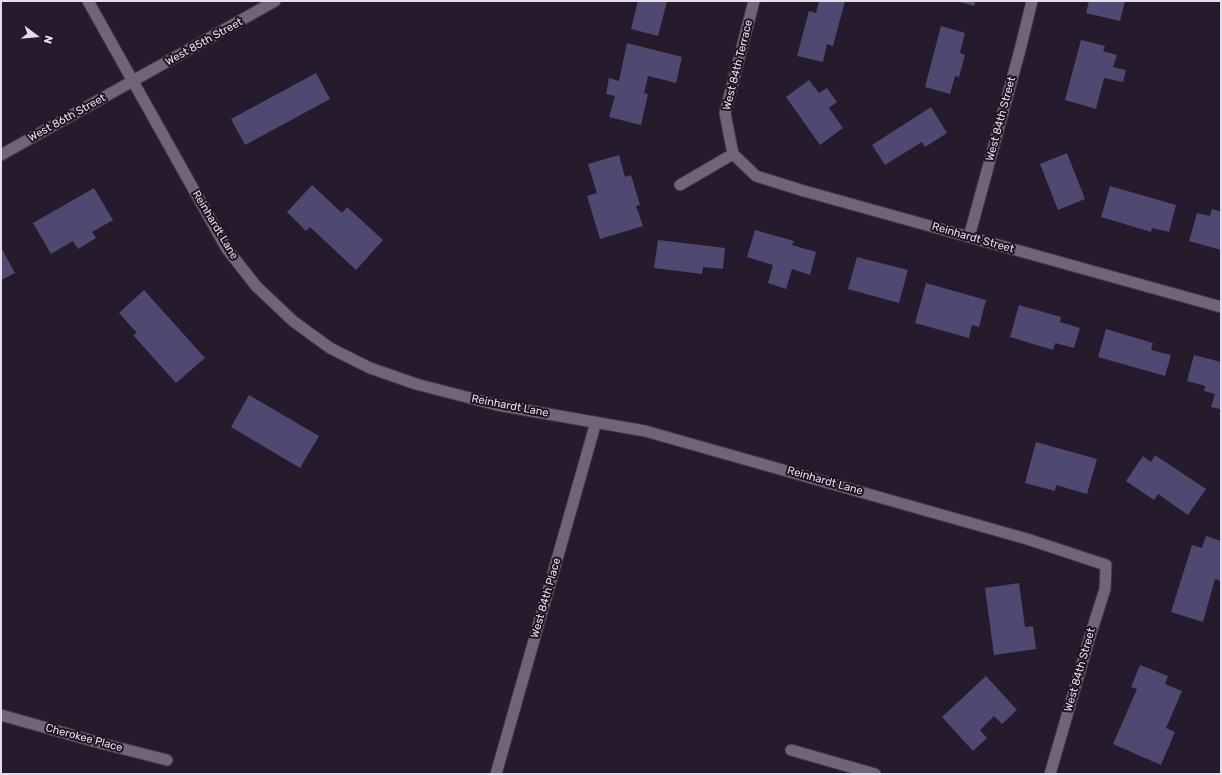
<!DOCTYPE html>
<style>
body{margin:0}
#map{position:relative;width:1222px;height:775px;overflow:hidden;background:#251b2c;font-family:Rubik,sans-serif}
canvas{display:block}
.frame{position:absolute;inset:0;border:2px solid #e5deea;pointer-events:none}
.north{position:absolute;left:16px;top:16px;width:40px;height:40px;-webkit-text-stroke:3px #1c1222;paint-order:stroke;rotate:106deg;font-size:11px;font-weight:700;line-height:16px;text-align:center;color:#e5deea}
.north::after{content:'';display:block;margin:auto;width:14px;height:18px;background:#e5deea;clip-path:polygon(50% 0,100% 100%,50% 72%,0 100%)}
</style>
<div id="map">
<canvas width="1222" height="775"></canvas>
<div class="frame"></div>
<div class="north">N</div>
</div>
<script>
const context = document.querySelector('canvas').getContext('2d');
context.lineJoin = 'round';
function fill(path, color) { context.fillStyle = color; context.fill(path, 'evenodd'); }
const shape = rows => new Path2D(rows.map(r => 'M' + r).join(''));
function trace(path, color, width, dash) { context.strokeStyle = color; context.lineWidth = width; context.lineCap = dash ? 'butt' : 'round'; context.setLineDash(dash || []); context.stroke(path); }
function drawText(font, color, halo, rows, align = 'center') {
  context.font = font + ' Rubik,sans-serif'; context.lineWidth = 4; context.setLineDash([]); context.textBaseline = 'middle'; context.strokeStyle = halo; context.fillStyle = color; for (const [text, x, y, turn = 0] of rows) {
    context.save(); context.translate(x, y); context.rotate((+turn || 0) * Math.PI / 180); context.textAlign = isNaN(turn) ? turn : align; if (halo) context.strokeText(text, 0, 0); context.fillText(text, 0, 0); context.restore();
  }
}
fill(shape([
 [638,1,667,1,658,36,631,29],
 [819,1,845,1,833,46,827,44,823,62,797,56,809,11,816,13],
 [956,1,976,1,974,6],
 [1089,1,1125,1,1120,21,1086,13],
 [941,26,965,33,960,53,965,55,959,77,955,76,950,94,925,87],
 [1081,40,1105,46,1103,51,1117,55,1113,67,1126,70,1123,82,1104,78,1096,109,1065,100],
 [627,43,682,57,676,83,648,76,644,93,648,94,641,125,609,117,615,96,606,94,609,78,619,81],
 [316,73,330,99,245,145,231,119],
 [809,80,819,93,827,88,837,102,829,108,843,128,820,145,786,97],
 [931,107,947,133,925,147,922,142,885,165,872,145],
 [1067,153,1085,199,1058,210,1040,164],
 [619,155,625,177,631,175,640,205,636,206,643,226,600,239,587,196,597,193,588,164],
 [312,185,342,213,347,207,383,240,356,270,310,227,306,231,287,212],
 [1110,186,1176,205,1169,232,1152,228,1151,232,1101,217],
 [94,188,113,220,92,232,96,238,78,249,73,241,51,254,33,223],
 [1212,209,1221,212,1221,250,1189,241,1197,213,1210,216],
 [755,230,794,241,792,245,816,252,810,275,792,269,786,289,768,283,773,265,747,257],
 [658,240,725,248,723,269,703,267,702,274,654,268],
 [1,249,2,249,15,273,1,280],
 [857,257,908,270,899,303,848,289],
 [926,283,986,300,979,327,972,325,969,338,915,323],
 [144,290,205,358,176,383,133,335,137,333,119,313],
 [1019,305,1061,317,1060,322,1080,328,1074,348,1055,343,1053,350,1010,337],
 [1106,329,1153,343,1151,350,1171,355,1165,376,1098,357],
 [1194,355,1221,362,1221,409,1211,407,1215,394,1204,391,1205,386,1187,381],
 [249,395,319,436,300,468,231,427],
 [1036,442,1097,459,1087,494,1056,485,1055,491,1025,483],
 [1155,455,1206,489,1188,515,1158,494,1154,500,1126,481,1143,456,1151,462],
 [1206,536,1221,541,1221,581,1215,579,1203,622,1171,612,1192,545,1202,548],
 [1019,583,1025,627,1033,626,1036,649,994,655,985,588],
 [1140,665,1168,676,1165,684,1182,691,1166,728,1175,732,1161,765,1113,744,1137,689,1131,687],
 [986,676,1017,710,1002,724,994,716,980,730,987,738,973,751,942,717]
]), '#4f4870');
const minor = shape([
 [88,1,227,249,256,286,293,321,330,348,370,368,416,384,497,405,645,431,1027,539,1106,565,1105,589,1091,633,1050,774],
 [733,154,756,176,804,191,1221,307],
 [733,154,725,113,754,1],
 [1,155,275,1],
 [680,185,733,154],
 [969,237,1020,50,1032,1],
 [1,715,100,743,167,760],
 [791,750,875,774],
 [496,774,596,422]
]);
trace(minor, '#3d3643', 13);
trace(minor, '#706478', 11);
drawText('11px', '#e5deea', '#1c1222', [
 ["West 85th Street",204,42,-29],
 ["West 84th Terrace",738,65,-76],
 ["West 86th Street",67,118,-29],
 ["West 84th Street",1001,119,-75],
 ["Reinhardt Lane",215,225,59],
 ["Reinhardt Street",973,238,16],
 ["Reinhardt Lane",510,406,11],
 ["Reinhardt Lane",825,481,16],
 ["West 84th Place",546,598,-74],
 ["West 84th Street",1080,670,-74],
 ["Cherokee Place",84,738,15]
]);
</script>
